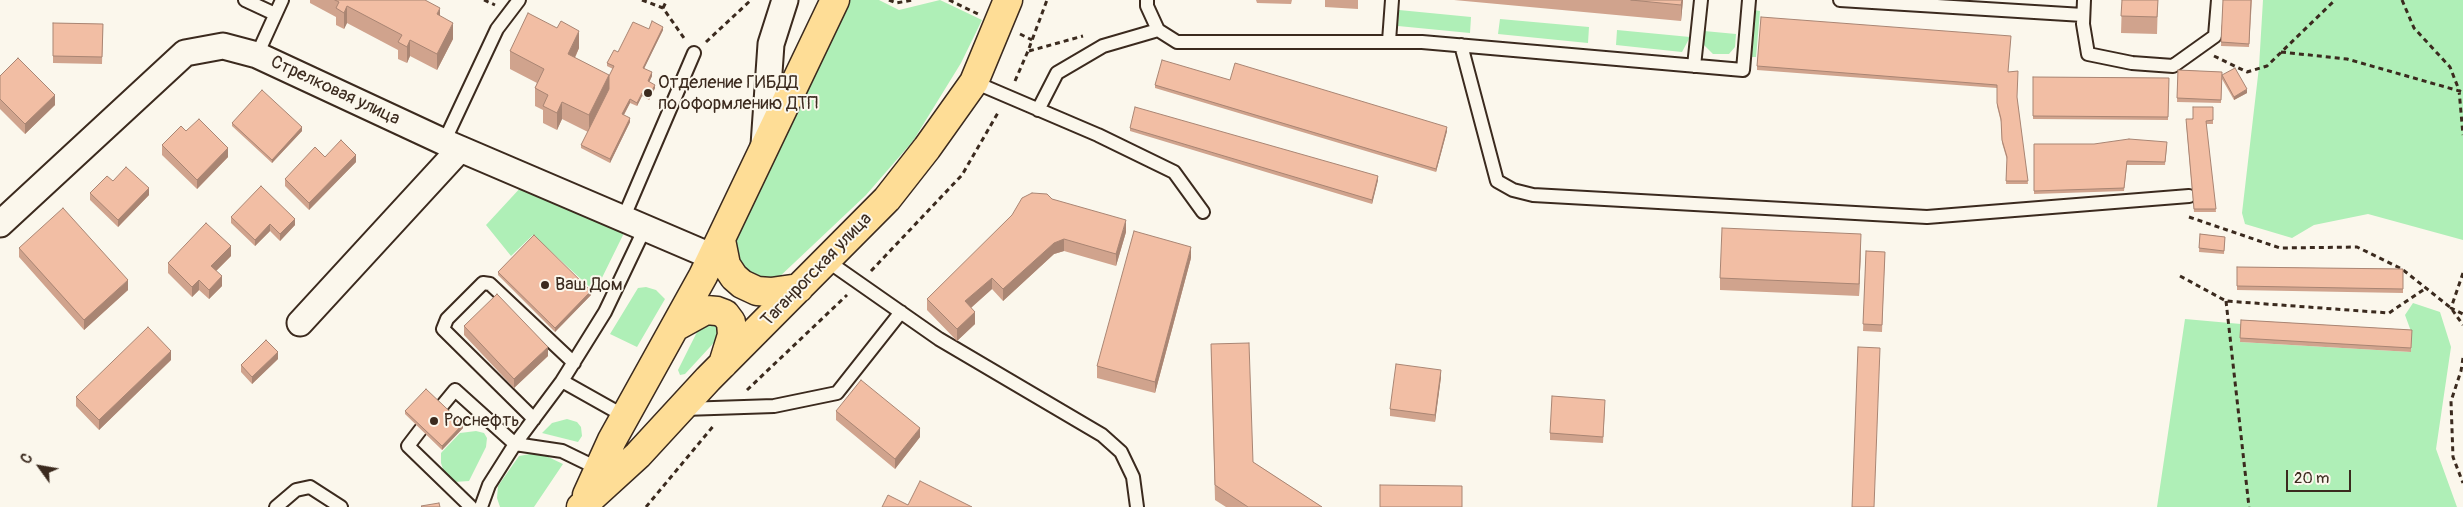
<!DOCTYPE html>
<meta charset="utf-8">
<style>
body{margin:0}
#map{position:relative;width:2463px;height:507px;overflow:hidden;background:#fbf7ec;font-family:Pangolin,sans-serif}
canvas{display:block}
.north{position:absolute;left:15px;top:442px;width:50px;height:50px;-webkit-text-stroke:4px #fbf7ec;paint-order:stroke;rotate:302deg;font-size:14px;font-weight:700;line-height:20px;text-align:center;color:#3b2a1e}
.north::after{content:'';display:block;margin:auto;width:18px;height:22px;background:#3b2a1e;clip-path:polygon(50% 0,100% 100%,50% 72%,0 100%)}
.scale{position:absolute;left:2286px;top:470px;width:65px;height:22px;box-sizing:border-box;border:2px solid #3b2a1e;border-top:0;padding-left:6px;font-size:15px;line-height:18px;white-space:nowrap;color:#3b2a1e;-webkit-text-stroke:4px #fbf7ec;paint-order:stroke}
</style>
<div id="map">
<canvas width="2463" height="507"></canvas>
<div class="north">С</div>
<div class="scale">20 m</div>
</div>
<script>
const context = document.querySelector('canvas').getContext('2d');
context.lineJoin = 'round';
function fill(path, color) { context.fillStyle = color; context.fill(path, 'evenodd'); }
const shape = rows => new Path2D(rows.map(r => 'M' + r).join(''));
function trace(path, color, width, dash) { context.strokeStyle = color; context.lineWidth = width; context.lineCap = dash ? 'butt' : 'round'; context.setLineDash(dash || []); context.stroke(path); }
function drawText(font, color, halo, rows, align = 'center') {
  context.font = font + ' Pangolin,sans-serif'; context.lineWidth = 4; context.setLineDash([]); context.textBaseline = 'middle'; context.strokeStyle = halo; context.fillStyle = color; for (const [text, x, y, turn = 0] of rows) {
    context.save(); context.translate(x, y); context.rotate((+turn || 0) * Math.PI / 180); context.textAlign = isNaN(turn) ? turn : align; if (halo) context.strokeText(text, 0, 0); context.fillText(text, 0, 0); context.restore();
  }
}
fill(shape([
 [847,0,879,0,899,10,940,0,982,20,961,63,913,141,866,195,776,280,761,283,734,269,733,236],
 [2263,0,2463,0,2463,240,2368,214,2314,225,2292,238,2245,224,2242,213,2259,67],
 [1399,10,1471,17,1470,33,1398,26],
 [1754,10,1760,11,1756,57,1750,57],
 [1500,19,1589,27,1588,43,1498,34],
 [1617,30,1690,37,1682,52,1616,45],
 [1704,31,1736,34,1735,47,1729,54,1713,54,1702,43],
 [523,185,624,233,595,292,533,235,511,256,486,225],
 [646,287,656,290,665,299,637,347,610,334,638,288],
 [2413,303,2440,312,2451,347,2436,449,2457,507,2157,507,2185,319,2241,324,2240,342,2411,352,2412,334,2405,315],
 [709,320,718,325,721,335,685,374,680,375,678,370,701,324],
 [567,419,577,422,581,427,582,436,578,442,542,433,552,423],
 [476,431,484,433,487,438,486,447,469,481,454,482,445,475,441,463,441,453,460,433],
 [530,454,544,455,563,464,534,507,500,507,497,498,498,486,519,456]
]), '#afefb7');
const service = shape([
 [245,0,275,14],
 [1147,0,1147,6,1158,30,1177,42,1422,42,1743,70,1749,0],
 [1840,0,2083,15],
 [2084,0,2083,24,2088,54,2132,63,2173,66,2215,36,2218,0],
 [1389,41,1392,0],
 [1461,45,1497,181,1513,190,1533,195,1927,217,2189,196],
 [257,55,282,0],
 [1694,66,1701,0],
 [974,82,1098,135,1174,172,1203,212],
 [1038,110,1057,73,1103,46,1158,30],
 [444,142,497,29,519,0],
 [623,219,694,53],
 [826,260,939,339,1102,435,1121,452,1133,477,1137,507],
 [562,381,605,312,645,228],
 [441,407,455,390,515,444,562,451,599,469],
 [684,409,774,406,837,393,901,312],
 [534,419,443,329,447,319,483,283,490,284,574,363],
 [421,429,408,446,471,507],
 [276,507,296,490,310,487,341,507],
 [481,507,489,485,515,444,562,381,626,417]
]);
const minor = shape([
 [764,145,771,44,785,0],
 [0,224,185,53,223,46,257,55,444,142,713,257],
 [300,323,460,149]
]);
const primary = shape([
 [721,240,726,265,734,277,742,284,757,291,771,292,799,288],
 [677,326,706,310,717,311,725,314,731,322,732,335,723,364],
 [587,495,612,440,703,276,835,0],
 [581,507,638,455,708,379,887,199,927,148,974,82,1008,0]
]);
trace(service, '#3b2a1e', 16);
trace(minor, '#3b2a1e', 29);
trace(primary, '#3b2a1e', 31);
trace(shape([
 [484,0,495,5],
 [642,0,663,8,686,41],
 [889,0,896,3,913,0],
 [949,0,978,14],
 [2402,0,2414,28,2450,67,2459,90,2463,135],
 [663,8,667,0],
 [1020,34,1032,40],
 [706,42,751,0],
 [1029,51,1083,36],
 [2281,52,2347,59,2463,92],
 [2214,56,2247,72,2267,66,2335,0],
 [1015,81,1028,51,1047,0],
 [2189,217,2280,248,2357,247,2402,269,2451,308,2463,325],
 [871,271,962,175,999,111],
 [2463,273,2451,308,2463,314],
 [2180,276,2226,301,2389,313,2426,288],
 [2226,301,2249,507],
 [2463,358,2461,371,2451,401,2453,457,2463,483],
 [747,390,847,295],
 [646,507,715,424]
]), '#3b2a1e', 3, [5, 4]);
trace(service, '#fbf7ec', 12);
trace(minor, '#fbf7ec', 25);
trace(primary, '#fedd96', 28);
fill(shape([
 [310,0,425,0,440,16,453,39,437,70,410,56,407,63,398,59,398,50,347,23,344,29,336,25,336,17,310,3],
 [1256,0,1292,0,1291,4,1257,3],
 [1325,0,1358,0,1358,9,1325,7],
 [1454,0,1683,0,1681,21],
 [2122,0,2158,0,2157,34,2121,33],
 [2223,0,2252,0,2249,47,2221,46],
 [53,23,103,24,102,64,53,63],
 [649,29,663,30,644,68,652,76,649,82,655,88,649,100,642,96,637,106,630,103,624,115,630,122,610,163,581,148,581,145,588,132,562,119,557,130,543,123,543,110,535,106,535,88,537,83,510,69,510,51,579,48,575,58,609,76,613,69,607,66,607,63,618,52],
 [1757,66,2008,72,2017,98,2028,184,2006,184,2007,160,2002,143,2001,122,1997,106,1997,88,1757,70],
 [2178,70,2222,72,2221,103,2177,102],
 [2222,75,2247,93,2234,100,2222,79],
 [0,76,55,105,25,134,0,109],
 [2033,77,2169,78,2168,120,2033,119],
 [1230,80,1447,131,1436,172,1155,88,1155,85],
 [2213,107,2213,124,2206,124,2216,212,2194,212,2186,122],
 [232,123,302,131,272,163,232,126],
 [1130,128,1378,180,1372,204,1130,131],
 [186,131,228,157,197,189,162,155,162,145],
 [2034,144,2167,146,2165,165,2127,165,2124,191,2034,194],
 [325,157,356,162,309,210,285,186,285,179],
 [113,181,149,195,118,227,90,200,90,193],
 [1052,199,1126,232,1116,266,1064,251,1054,254,1003,301,992,289,971,308,975,324,957,341,927,310,927,299],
 [231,217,295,225,280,241,270,231,255,246,231,223],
 [2200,234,2225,237,2224,254,2199,252],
 [1861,246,1859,296,1720,290,1720,278],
 [19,248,128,290,84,330,19,257],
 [1866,251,1885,252,1882,332,1863,331],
 [231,256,216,271,222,286,209,299,199,290,192,297,168,273,168,263],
 [1191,258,1155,393,1097,378,1097,366],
 [2237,267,2403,269,2403,293,2237,290],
 [498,272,591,295,555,332,498,275],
 [2241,320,2412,330,2411,352,2240,342],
 [464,326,548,356,514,388,464,335],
 [1211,344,1253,462,1322,507,1226,507,1215,500],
 [278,359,252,384,241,372,241,365],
 [171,360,99,430,76,406,76,397],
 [1441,377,1435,422,1390,416,1390,409],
 [1605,407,1603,443,1550,440,1550,433],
 [405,411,463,428,442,450,405,414],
 [836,411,920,437,895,469,836,420]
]), '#d0a38d');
fill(shape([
 [1682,0,1683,0,1681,21,1681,5],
 [347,6,347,23,344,29,344,13],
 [440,8,440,25,437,14],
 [453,23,453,39,437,70,437,54],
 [663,27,663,30,643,71,643,68],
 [579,31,579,48,568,72,568,54],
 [410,40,410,56,407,63,407,47],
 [652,72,652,76,648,85,648,81],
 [609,75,609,92,589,133,589,115],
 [655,85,655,88,649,100,649,96],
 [2247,89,2247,93,2234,100,2234,97],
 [642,93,642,96,637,106,637,103],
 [55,95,55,105,25,134,25,124],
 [630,99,630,103,622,118,622,114],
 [562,102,562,119,557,130,557,113],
 [630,118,630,122,610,163,610,159],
 [302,127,302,131,272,163,272,160],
 [1447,127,1447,131,1436,172,1436,169],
 [228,148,228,157,197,189,197,180],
 [356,155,356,162,309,210,309,203],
 [1378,176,1378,180,1372,204,1372,200],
 [149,188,149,195,118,227,118,220],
 [295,219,295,225,280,241,280,234],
 [1126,220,1126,232,1116,266,1116,254],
 [270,224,270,231,255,246,255,240],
 [1861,234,1861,246,1859,296,1859,284],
 [1064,239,1064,251,1054,254,1003,301,1003,289,1054,243],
 [231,246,231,256,211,276,211,266],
 [1191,247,1191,258,1155,393,1155,382],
 [222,276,222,286,209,299,209,290],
 [992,278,992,289,965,313,965,301],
 [128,280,128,290,84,330,84,320],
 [199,280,199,290,192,297,192,287],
 [591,291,591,295,555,332,555,328],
 [975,312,975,324,957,341,957,329],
 [548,347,548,356,514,388,514,379],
 [171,351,171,360,99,430,99,420],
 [278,352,278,359,252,384,252,377],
 [1441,370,1441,377,1435,422,1435,415],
 [463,424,463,428,442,450,442,446],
 [920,428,920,437,895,469,895,459]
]), '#a98573');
const building = shape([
 [335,0,425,0,440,8,437,14,453,23,437,54,410,40,407,47,398,42,402,35,347,6,344,13,336,8,339,2,335,0],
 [1631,0,1682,0,1681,5,1631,0],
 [2122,0,2158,0,2157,17,2121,16,2122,0],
 [2223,0,2251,0,2249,44,2221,42,2223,0],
 [528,13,557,28,561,21,579,31,568,54,609,75,589,115,562,102,557,113,543,106,548,95,535,88,544,69,510,51,528,13],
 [1761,17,2011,36,2008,72,2018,71,2017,97,2028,181,2006,181,2007,157,2002,140,2001,119,1997,103,1997,85,1757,66,1761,17],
 [652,21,663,27,643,68,652,72,648,81,655,85,649,96,642,93,637,103,630,99,622,114,630,118,610,159,581,145,609,89,609,76,614,66,607,63,614,50,618,52,633,22,649,29,652,21],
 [53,23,103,24,102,57,53,56,53,23],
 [18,58,55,95,25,124,0,99,0,76,18,58],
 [1162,60,1230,80,1235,63,1447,127,1436,169,1155,85,1162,60],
 [2235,68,2247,89,2234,97,2222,75,2235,68],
 [2178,70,2222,72,2221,100,2177,98,2178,70],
 [2033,77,2169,78,2168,117,2033,116,2033,77],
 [262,90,302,127,272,160,232,123,262,90],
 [1135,107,1378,176,1372,200,1130,128,1135,107],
 [2193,107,2213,107,2213,120,2206,121,2216,209,2194,209,2186,119,2193,119,2193,107],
 [199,119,228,148,197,180,162,145,181,126,186,131,199,119],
 [2129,139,2167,142,2165,162,2127,161,2124,188,2034,191,2034,144,2094,144,2129,139],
 [341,140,356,155,309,203,285,179,315,147,325,157,341,140],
 [126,167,149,188,118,220,90,193,107,176,113,181,126,167],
 [261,186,295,219,280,234,270,224,255,240,231,217,261,186],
 [1032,193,1047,194,1052,199,1126,220,1116,254,1064,239,1054,243,1003,289,992,278,965,301,975,312,957,329,927,299,1012,215,1022,198,1032,193],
 [63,208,128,280,84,320,19,248,63,208],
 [206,223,231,246,211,266,222,276,209,290,199,280,192,287,168,263,206,223],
 [1722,228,1861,234,1859,284,1720,278,1722,228],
 [1134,231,1191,247,1155,382,1097,366,1134,231],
 [2200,234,2225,237,2224,251,2199,248,2200,234],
 [534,235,591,291,555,328,498,272,534,235],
 [1866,251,1885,252,1882,325,1863,324,1866,251],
 [2237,267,2403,269,2403,289,2237,286,2237,267],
 [497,294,548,347,514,379,464,326,497,294],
 [2241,320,2412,330,2411,348,2240,338,2241,320],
 [148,327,171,351,99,420,76,397,148,327],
 [266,340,278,352,252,377,241,365,266,340],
 [1249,343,1253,462,1322,507,1248,507,1215,485,1211,344,1249,343],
 [1858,347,1880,348,1874,507,1852,507,1858,347],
 [1396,364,1441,370,1435,415,1390,409,1396,364],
 [861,380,920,428,895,459,836,411,861,380],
 [426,389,463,424,442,446,405,411,426,389],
 [1552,396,1605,400,1603,437,1550,433,1552,396],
 [920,481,972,507,882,507,888,495,908,505,920,481],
 [1380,485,1462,486,1462,507,1380,507,1380,485],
 [439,503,440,507,422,507,421,506,439,503]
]);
fill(building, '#f2bea4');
trace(building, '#a98573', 1);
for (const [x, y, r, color] of [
 [648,93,5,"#3b2a1e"],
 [545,285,5,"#3b2a1e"],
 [434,421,5,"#3b2a1e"]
]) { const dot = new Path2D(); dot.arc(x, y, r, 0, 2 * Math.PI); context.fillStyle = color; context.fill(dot); trace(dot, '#fbf7ec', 2); }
drawText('18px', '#3b2a1e', '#fbf7ec', [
 ["Отделение ГИБДД",658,83],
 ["по оформлению ДТП",658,104],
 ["Ваш Дом",555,285],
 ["Роснефть",444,421]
], 'left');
drawText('18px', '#3b2a1e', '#fbf7ec', [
 ["Стрелковая улица",335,91,25],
 ["Таганрогская улица",817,270,-46]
]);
</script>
